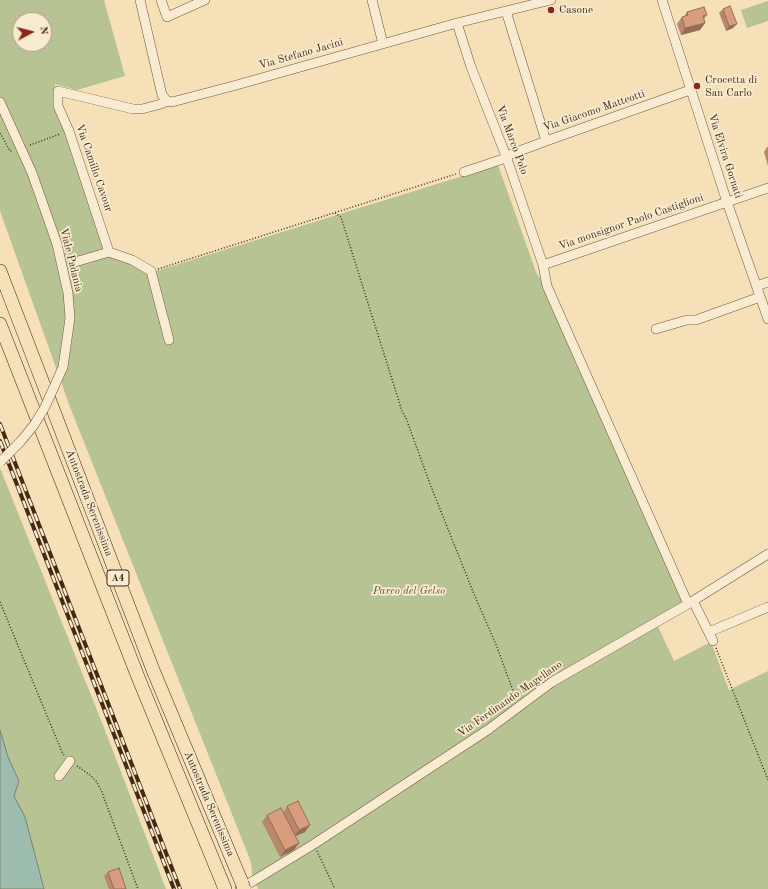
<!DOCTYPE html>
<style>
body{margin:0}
#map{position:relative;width:768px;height:889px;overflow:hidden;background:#f5e0b8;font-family:"Old Standard TT",serif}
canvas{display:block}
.north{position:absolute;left:12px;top:12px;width:40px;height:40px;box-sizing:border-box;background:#f8ebd1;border:1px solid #b09d86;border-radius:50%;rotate:83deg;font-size:11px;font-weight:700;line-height:16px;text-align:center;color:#442915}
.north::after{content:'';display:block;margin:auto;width:14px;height:18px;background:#8f2418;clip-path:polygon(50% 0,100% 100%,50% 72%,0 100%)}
</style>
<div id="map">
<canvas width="768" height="889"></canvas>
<div class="north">N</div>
</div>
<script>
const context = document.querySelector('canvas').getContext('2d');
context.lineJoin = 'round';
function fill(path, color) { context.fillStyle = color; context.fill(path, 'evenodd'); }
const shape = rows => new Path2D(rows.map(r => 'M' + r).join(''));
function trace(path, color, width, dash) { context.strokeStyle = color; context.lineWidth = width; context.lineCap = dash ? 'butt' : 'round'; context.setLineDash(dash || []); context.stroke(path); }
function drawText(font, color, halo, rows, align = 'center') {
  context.font = font + ' "Old Standard TT",serif'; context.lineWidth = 3.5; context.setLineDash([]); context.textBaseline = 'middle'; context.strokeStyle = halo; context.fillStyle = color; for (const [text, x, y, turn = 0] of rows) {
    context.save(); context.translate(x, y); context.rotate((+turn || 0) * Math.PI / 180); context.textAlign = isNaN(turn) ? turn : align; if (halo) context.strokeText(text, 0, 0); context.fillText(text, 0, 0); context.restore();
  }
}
fill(shape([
 [0,0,104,0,125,76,77,90,55,84,56,104,108,255,153,272,498,165,536,272,545,286,684,602,655,620,674,661,711,642,729,690,768,671,768,889,258,889,252,874,251,862,70,407,0,211],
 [20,20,44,20,44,44,20,44],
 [768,1,768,21,747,28,741,10],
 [0,468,103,725,166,889,0,889]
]), '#b7c393');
const water = shape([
 [0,730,8,757,19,781,14,796,25,817,44,889,0,889,0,730]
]);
fill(water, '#9cbdae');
trace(water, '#798271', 1);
const minor = shape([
 [140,0,162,95,167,101],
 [161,0,167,17,205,0],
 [372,0,383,44],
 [662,0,727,202,768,319],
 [506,11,546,141],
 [457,23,471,67,506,156,543,265,547,286,688,604],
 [0,102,32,173,57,244],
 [506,156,546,141,690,90],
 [464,172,506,158],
 [109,252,69,131,58,106,58,91,133,109,142,109,161,104,167,101,172,102,233,86,457,23,551,0],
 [75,262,109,252,132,260,151,271,169,340],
 [543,265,768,188],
 [757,286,768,282],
 [656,329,687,320,696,320,760,297],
 [693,601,713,641],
 [709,632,768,607],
 [59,776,70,761],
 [240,889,314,844,489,729,552,682,688,604,768,554]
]);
const highway = shape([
 [0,271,153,670,242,883],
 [0,324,138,677,225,889]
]);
trace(minor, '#70573e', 10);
trace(highway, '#442915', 14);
trace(shape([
 [0,133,10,151,13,151],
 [30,145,60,134],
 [335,213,341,217,345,230,402,411,406,418,430,484,474,594,497,647,516,699],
 [158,269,456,174],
 [0,602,62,752,64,755],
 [716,648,768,780],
 [77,766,90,775,96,781,101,790,138,889],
 [317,851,335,889]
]), '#442915', 1.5, [1, 2]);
trace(minor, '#f8ebd1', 9);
trace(highway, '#f5e0b8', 13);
const rail = shape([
 [0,424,180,889],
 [0,441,174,889]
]);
trace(rail, '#442915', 4);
trace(rail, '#f8ebd1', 2.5, [8]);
const minorBridge = shape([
 [0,462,21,441,34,425,45,407,63,367,70,318,68,293,57,244]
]);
const highwayBridge = shape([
 [242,883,244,889]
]);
trace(minorBridge, '#70573e', 10, []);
trace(highwayBridge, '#442915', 14, []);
trace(minorBridge, '#f8ebd1', 9);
trace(highwayBridge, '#f5e0b8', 13);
fill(shape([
 [723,9,733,28,726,31,719,13],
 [687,12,707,15,704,19,705,23,700,30,681,35,677,24,682,17,684,17],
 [767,147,768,147,768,166,764,152],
 [287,806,305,832,295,836,299,843,294,850,280,857,262,822,267,815,283,813],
 [108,872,126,889,109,889,104,876]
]), '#b9876b');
fill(shape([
 [705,23,700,30,681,35,685,28],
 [737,24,733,28,726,31,729,26],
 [310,825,305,832,294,837,299,830],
 [299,843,294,850,280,857,285,850]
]), '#966e57');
const building = shape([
 [730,6,737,24,729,26,723,9,730,6],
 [704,7,707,15,703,16,705,23,685,28,682,17,688,15,687,12,704,7],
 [298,801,310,825,299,830,287,806,298,801],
 [281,808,299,843,285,850,267,815,281,808],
 [119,868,126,889,114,889,108,872,119,868]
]);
fill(building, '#d79d7c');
trace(building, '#966e57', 1);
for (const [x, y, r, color] of [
 [551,10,4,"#8f2418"],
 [697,86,4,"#8f2418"]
]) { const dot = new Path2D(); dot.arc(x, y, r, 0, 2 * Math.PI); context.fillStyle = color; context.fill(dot); trace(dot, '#f8ebd1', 1.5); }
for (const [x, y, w] of [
 [118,578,22]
]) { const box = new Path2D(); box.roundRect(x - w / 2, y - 8, w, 16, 3); context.fillStyle = '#f8ebd1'; context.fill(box); trace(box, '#442915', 1); }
drawText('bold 10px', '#442915', null, [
 ["A4",118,578]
]);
drawText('11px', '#442915', '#f8ebd1', [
 ["Casone",559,10],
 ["Crocetta di",705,80],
 ["San Carlo",705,93]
], 'left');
drawText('11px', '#442915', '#f8ebd1', [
 ["Via Stefano Jacini",301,54,-16],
 ["Via Giacomo Matteotti",594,111,-19],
 ["Via Marco Polo",512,140,70],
 ["Via Elvira Gornati",725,156,72],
 ["Via Camillo Cavour",94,168,71],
 ["Via monsignor Paolo Castiglioni",631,222,-19],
 ["Viale Padania",71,260,76],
 ["Autostrada Serenissima",89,503,69],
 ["Via Ferdinando Magellano",510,699,-35],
 ["Autostrada Serenissima",209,804,67]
]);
drawText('italic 11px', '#615034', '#f8ebd1', [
 ["Parco del Gelso",409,591]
]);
</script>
